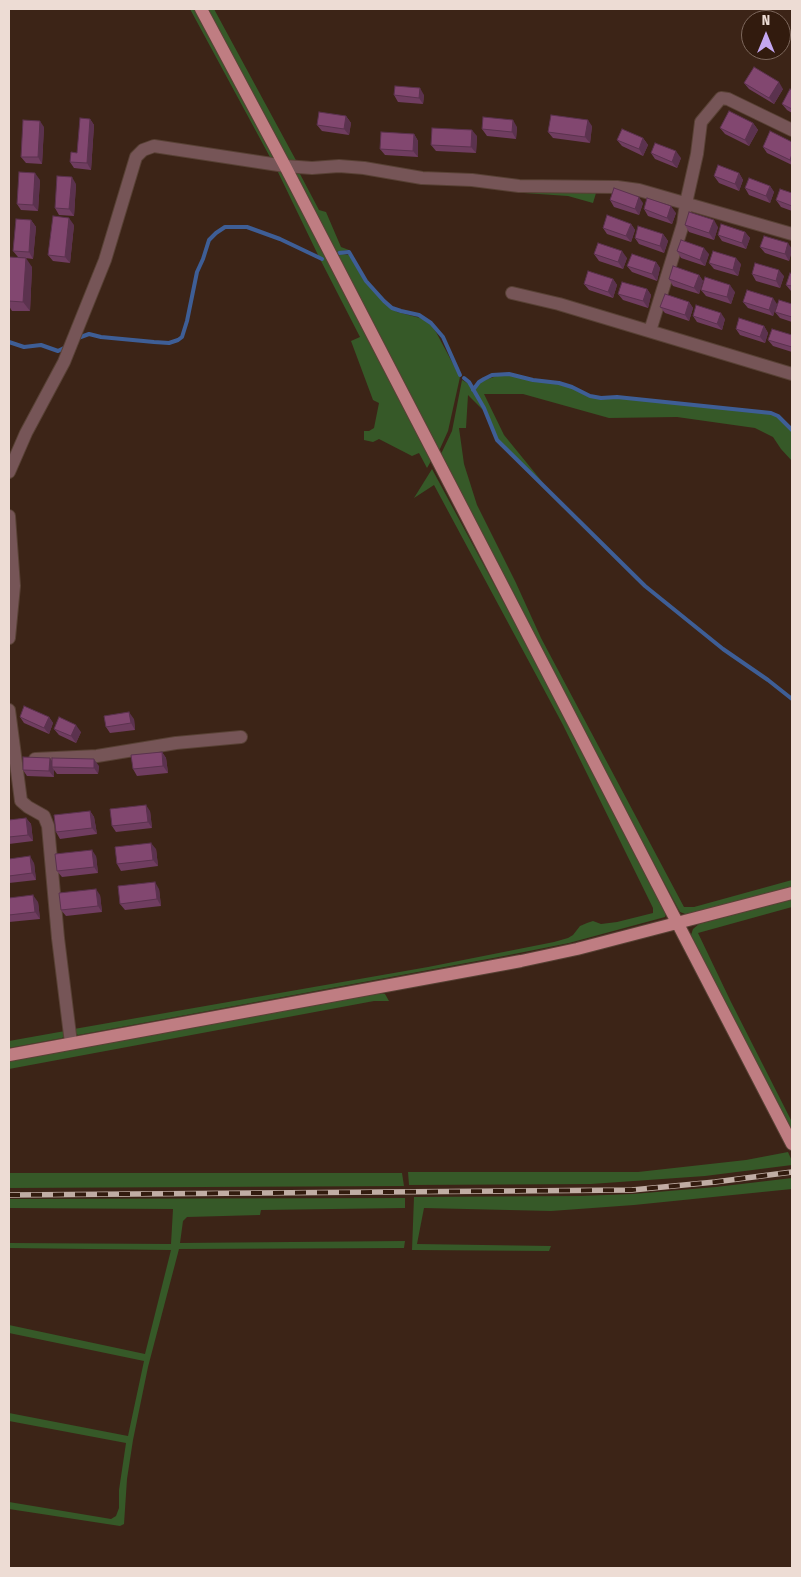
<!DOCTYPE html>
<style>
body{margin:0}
#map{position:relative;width:801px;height:1577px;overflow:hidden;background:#3c2417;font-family:"Fira Sans Condensed",sans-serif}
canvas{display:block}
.frame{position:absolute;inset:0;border:10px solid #eddcd4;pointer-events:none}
.north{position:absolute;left:741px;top:10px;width:50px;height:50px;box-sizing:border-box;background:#321b0e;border:1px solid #7d685d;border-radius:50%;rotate:0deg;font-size:14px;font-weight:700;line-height:20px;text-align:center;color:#eddcd4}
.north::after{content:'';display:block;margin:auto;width:18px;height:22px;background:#c4a7f1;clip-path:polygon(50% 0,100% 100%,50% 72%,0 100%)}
</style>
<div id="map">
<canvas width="801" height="1577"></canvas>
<div class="frame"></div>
<div class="north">N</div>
</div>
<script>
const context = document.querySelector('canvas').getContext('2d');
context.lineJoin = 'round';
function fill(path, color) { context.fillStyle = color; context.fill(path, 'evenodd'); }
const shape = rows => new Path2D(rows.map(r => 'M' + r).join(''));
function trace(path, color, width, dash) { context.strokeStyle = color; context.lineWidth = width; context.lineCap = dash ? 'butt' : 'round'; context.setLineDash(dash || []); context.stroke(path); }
fill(shape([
 [190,9,195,9,278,161,271,159],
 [207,9,214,9,298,164,291,164],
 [276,168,283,169,425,448,431,461,427,468,419,453,412,456,379,439,373,442,364,440,364,431,369,431,374,428,379,403,373,400,351,341,360,337,321,261,322,259,319,257],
 [292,169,313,170,300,174,319,210,326,212,341,247,349,250,334,252],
 [525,190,596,193,593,203,568,196,524,193],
 [341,254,349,255,365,282,386,304,397,312,424,319,431,325,436,332,460,377,448,431,439,451,336,256],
 [500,375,508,375,533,381,559,383,572,387,589,397,601,399,617,398,771,414,778,417,792,431,792,461,781,449,773,437,755,428,677,417,609,418,523,394,484,394,504,435,544,484,497,439,485,408,475,391,479,382],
 [462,380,469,384,483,410,468,395,466,428,459,428,464,464,477,505,516,583,541,638,684,907,694,907,792,880,792,887,688,915,680,912,585,737,440,456,452,431],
 [432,469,536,662,666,914,665,917,569,943,504,956,78,1035,74,1033,74,1029,428,967,554,942,568,938,573,935,580,926,587,923,593,921,601,924,617,922,653,913,653,908,563,725,434,485,414,498],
 [792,899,792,907,698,933,731,1002,792,1122,792,1133,742,1037,691,935,693,929,699,924],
 [379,993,385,994,389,1001,374,1001,9,1069,9,1061],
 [65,1031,65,1036,62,1038,9,1048,9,1041],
 [788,1152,792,1161,792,1165,705,1176,591,1184,409,1185,408,1172,638,1172,746,1160],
 [9,1173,402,1173,404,1186,9,1188],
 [792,1178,792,1189,634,1205,551,1211,424,1208,417,1244,551,1246,549,1251,412,1250,414,1197,581,1196,633,1194,716,1187],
 [405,1198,405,1208,261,1210,260,1215,187,1217,183,1221,180,1243,405,1241,404,1248,179,1249,148,1367,133,1440,127,1479,124,1524,120,1526,9,1509,9,1502,111,1519,116,1516,119,1508,119,1490,126,1443,9,1421,9,1413,128,1436,144,1361,9,1333,9,1325,145,1354,171,1250,9,1248,9,1243,171,1244,173,1209,9,1208,9,1199]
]), '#365928');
trace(shape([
 [339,253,349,252,366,281,384,301,392,308,401,311,419,315,431,323,443,337,460,375],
 [78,338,89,334,101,337,154,342,169,343,178,340,182,337,187,321,197,272,203,259,209,240,216,233,225,227,247,227,280,239,322,259],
 [9,342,24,347,41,345,58,351,64,348],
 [464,378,469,382,484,408,497,440,645,586,723,649,768,680,792,699],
 [473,390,479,382,484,379,492,375,509,374,533,380,559,383,572,387,590,396,601,398,617,397,771,413,778,416,792,430]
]), '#3e5e96', 4);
const minor = shape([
 [512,293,559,304,792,374],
 [650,331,683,224,686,203,697,154,701,122,721,98,728,99,792,130],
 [9,472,26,433,64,362,105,260,136,157,143,150,154,146,285,166,312,168,339,166,364,168,422,178,472,180,519,186,617,187,639,190,792,234],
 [9,516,14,586,9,638],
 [9,710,21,801,28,807,44,816,48,826,58,938,71,1043],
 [35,759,97,756,176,743,241,737]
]);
const major = shape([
 [201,9,285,166,792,1144],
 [9,1055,521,961,577,949,792,893]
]);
trace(minor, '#584135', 14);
trace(major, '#584135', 14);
trace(minor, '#765557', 12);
trace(major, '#bf7d82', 12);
const rail = shape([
 [9,1195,632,1190,715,1182,792,1172]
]);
trace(rail, '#c0ada4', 5.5);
trace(rail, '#321b0e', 4, [11]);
fill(shape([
 [744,83,783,89,774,104,749,89],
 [792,90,792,113,787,110,782,104],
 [394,95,424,95,423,104,398,102],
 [346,116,351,123,349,135,322,131,317,125],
 [90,119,94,125,91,170,74,168,70,162,77,153],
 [753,123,758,130,749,146,725,134,720,128],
 [592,126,590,143,553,138,548,132],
 [44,127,42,164,26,163,21,157],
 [517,127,516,139,487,136,482,129],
 [414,134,418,141,418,157,385,155,380,149],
 [477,136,476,153,436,151,431,145],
 [643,138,648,145,643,156,622,146,617,140],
 [792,142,792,165,767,153,763,147],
 [651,153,681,158,677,168,655,159],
 [739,173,743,180,739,191,719,183,714,176],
 [40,180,38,211,21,210,17,204],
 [76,184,74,216,59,215,55,208],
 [770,186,774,192,770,203,749,195,745,188],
 [792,193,792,211,781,207,776,200],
 [610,200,643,203,639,215,614,207],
 [644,209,676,213,672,224,648,216],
 [31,220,36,227,33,259,18,257,13,251],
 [631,224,635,230,631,242,607,234,603,228],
 [74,225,70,263,53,261,48,255],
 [685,225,718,227,714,240,689,232],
 [745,232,750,238,746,249,722,241,718,235],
 [663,234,668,241,664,253,639,244,635,238],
 [760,247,792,249,792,251,789,261,765,253],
 [677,251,709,254,705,266,681,258],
 [594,254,627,258,623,269,599,261],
 [9,257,32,267,30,311,12,311,9,306],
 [656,262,660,268,657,281,632,272,627,266],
 [709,263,741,264,738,276,714,269],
 [752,274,784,276,780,288,756,281],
 [792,274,792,292,791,291,786,285],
 [699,275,703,281,699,294,673,286,669,279],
 [613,279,617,285,613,298,589,290,584,284],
 [647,289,651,295,648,308,623,300,618,294],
 [701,290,735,292,731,304,706,296],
 [689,302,693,308,689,321,665,313,660,307],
 [743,302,777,304,773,316,748,308],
 [792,304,792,322,780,318,775,312],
 [693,316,725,319,722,330,697,322],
 [764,326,768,333,765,343,740,335,736,329],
 [792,335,792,352,773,346,768,340],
 [20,717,49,717,53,723,49,734,24,723],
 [134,719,135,730,110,733,106,727],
 [54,729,81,732,76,743,59,735],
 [162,752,166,758,168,773,137,776,133,769],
 [52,761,99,766,98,774,57,774,54,770,54,777,27,776,23,770],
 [90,811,94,817,97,834,60,839,56,832],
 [150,811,152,828,116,832,112,826],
 [26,818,31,824,33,841,9,844,9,820],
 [156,849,158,866,121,871,117,864],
 [96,856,98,873,62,877,57,871],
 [9,859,34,863,36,880,9,883],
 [159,889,161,906,125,910,120,904],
 [100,895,102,912,66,916,61,910],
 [9,898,38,902,40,919,9,922]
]), '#703d60');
fill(shape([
 [779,82,783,89,774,104,769,98],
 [420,88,424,95,423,104,419,98],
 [346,116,351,123,349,135,344,129],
 [90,119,94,125,91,170,87,163],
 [513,120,517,127,516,139,512,132],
 [588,120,592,126,590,143,585,137],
 [40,121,44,127,42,164,38,157],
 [753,123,758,130,749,146,745,140],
 [472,130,477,136,476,153,471,147],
 [414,134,418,141,418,157,413,151],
 [643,138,648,145,643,156,639,149],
 [676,151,681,158,677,168,672,162],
 [792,154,792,164,790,160],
 [35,173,40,180,38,211,33,205],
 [739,173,743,180,739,191,735,184],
 [72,177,76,184,74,216,69,209],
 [770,186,774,192,770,203,766,196],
 [639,197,643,203,639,215,635,209],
 [671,206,676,213,672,224,667,218],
 [69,218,74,225,70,263,65,257],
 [31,220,36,227,33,259,29,252],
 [714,220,718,227,714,240,709,233],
 [631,224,635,230,631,242,626,236],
 [745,232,750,238,746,249,742,243],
 [663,234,668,241,664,253,660,246],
 [788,243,792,249,789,261,785,254],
 [704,248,709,254,705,266,700,260],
 [622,251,627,258,623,269,618,262],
 [26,258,32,267,30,311,23,302],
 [736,258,741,264,738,276,733,270],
 [656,262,660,268,657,281,652,274],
 [779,270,784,276,780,288,776,281],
 [699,275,703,281,699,294,694,288],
 [613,279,617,285,613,298,608,292],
 [730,285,735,292,731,304,727,297],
 [647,289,651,295,648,308,643,301],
 [773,298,777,304,773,316,769,310],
 [689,302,693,308,689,321,685,315],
 [721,313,725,319,722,330,717,324],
 [764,326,768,333,765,343,760,337],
 [129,712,134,719,135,730,131,723],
 [49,717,53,723,49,734,44,728],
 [76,725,81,732,76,743,71,736],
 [162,752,166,758,168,773,163,766],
 [50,758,54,764,52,767,54,770,54,777,49,771],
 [94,759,99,766,98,774,94,768],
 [146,805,150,811,152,828,148,822],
 [90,811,94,817,97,834,92,828],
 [26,818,31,824,33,841,28,835],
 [151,843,156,849,158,866,153,860],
 [92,850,96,856,98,873,94,867],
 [30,856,34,863,36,880,32,873],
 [155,882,159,889,161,906,157,899],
 [96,889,100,895,102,912,98,906],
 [33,895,38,902,40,919,35,912]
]), '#5b324e');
const building = shape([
 [754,67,779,82,769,98,744,83,754,67],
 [395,86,420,88,419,98,394,95,395,86],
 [790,89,792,90,792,109,782,104,790,89],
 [729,111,753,123,745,140,720,128,729,111],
 [319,112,346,116,344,129,317,125,319,112],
 [551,115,588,120,585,137,548,132,551,115],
 [483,117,513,120,512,132,482,129,483,117],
 [80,118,90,119,87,163,70,162,71,152,77,153,80,118],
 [23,120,40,121,38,157,21,157,23,120],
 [432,128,472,130,471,147,431,145,432,128],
 [622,129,643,138,639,149,617,140,622,129],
 [770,131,792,142,792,154,790,160,763,147,770,131],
 [381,132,414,134,413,151,380,149,381,132],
 [655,143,676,151,672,162,651,153,655,143],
 [718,165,739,173,735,184,714,176,718,165],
 [19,172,35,173,33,205,17,204,19,172],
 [57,176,72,177,69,209,55,208,57,176],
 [749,178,770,186,766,196,745,188,749,178],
 [614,188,639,197,635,209,610,200,614,188],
 [780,189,792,193,792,206,776,200,780,189],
 [647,198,671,206,667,218,644,209,647,198],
 [689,212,714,220,709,233,685,225,689,212],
 [607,215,631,224,626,236,603,228,607,215],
 [53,216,69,218,65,257,48,255,53,216],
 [16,219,31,220,29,252,13,251,16,219],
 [721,224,745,232,742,243,718,235,721,224],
 [638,226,663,234,660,246,635,238,638,226],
 [764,236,788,243,785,254,760,247,764,236],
 [681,240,704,248,700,260,677,251,681,240],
 [598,243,622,251,618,262,594,254,598,243],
 [713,251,736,258,733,270,709,263,713,251],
 [632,254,656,262,652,274,627,266,632,254],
 [9,257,26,258,23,302,9,301,9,257],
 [755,263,779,270,776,281,752,274,755,263],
 [673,266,699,275,694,288,669,279,673,266],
 [588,271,613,279,608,292,584,284,588,271],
 [790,273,792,274,792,286,786,285,790,273],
 [705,277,730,285,727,297,701,290,705,277],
 [622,282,647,289,643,301,618,294,622,282],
 [747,290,773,298,769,310,743,302,747,290],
 [665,294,689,302,685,315,660,307,665,294],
 [779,300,792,304,792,317,775,312,779,300],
 [696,305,721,313,717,324,693,316,696,305],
 [739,318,764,326,760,337,736,329,739,318],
 [772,329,792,335,792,347,768,340,772,329],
 [24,706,49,717,44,728,20,717,24,706],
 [129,712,131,723,106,727,104,716,129,712],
 [59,717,76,725,71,736,54,729,59,717],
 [162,752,163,766,133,769,131,755,162,752],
 [23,757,50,758,49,771,23,770,23,757],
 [52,758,94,759,94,768,52,767,52,758],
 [146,805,148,822,112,826,110,809,146,805],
 [90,811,92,828,56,832,54,815,90,811],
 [26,818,28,835,9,837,9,820,26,818],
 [151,843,153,860,117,864,115,847,151,843],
 [92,850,94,867,57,871,55,854,92,850],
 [30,856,32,873,9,876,9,859,30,856],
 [155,882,157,899,120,904,118,886,155,882],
 [96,889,98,906,61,910,59,893,96,889],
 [33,895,35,912,9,915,9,898,33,895]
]);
fill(building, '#824770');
trace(building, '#5b324e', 1);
</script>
